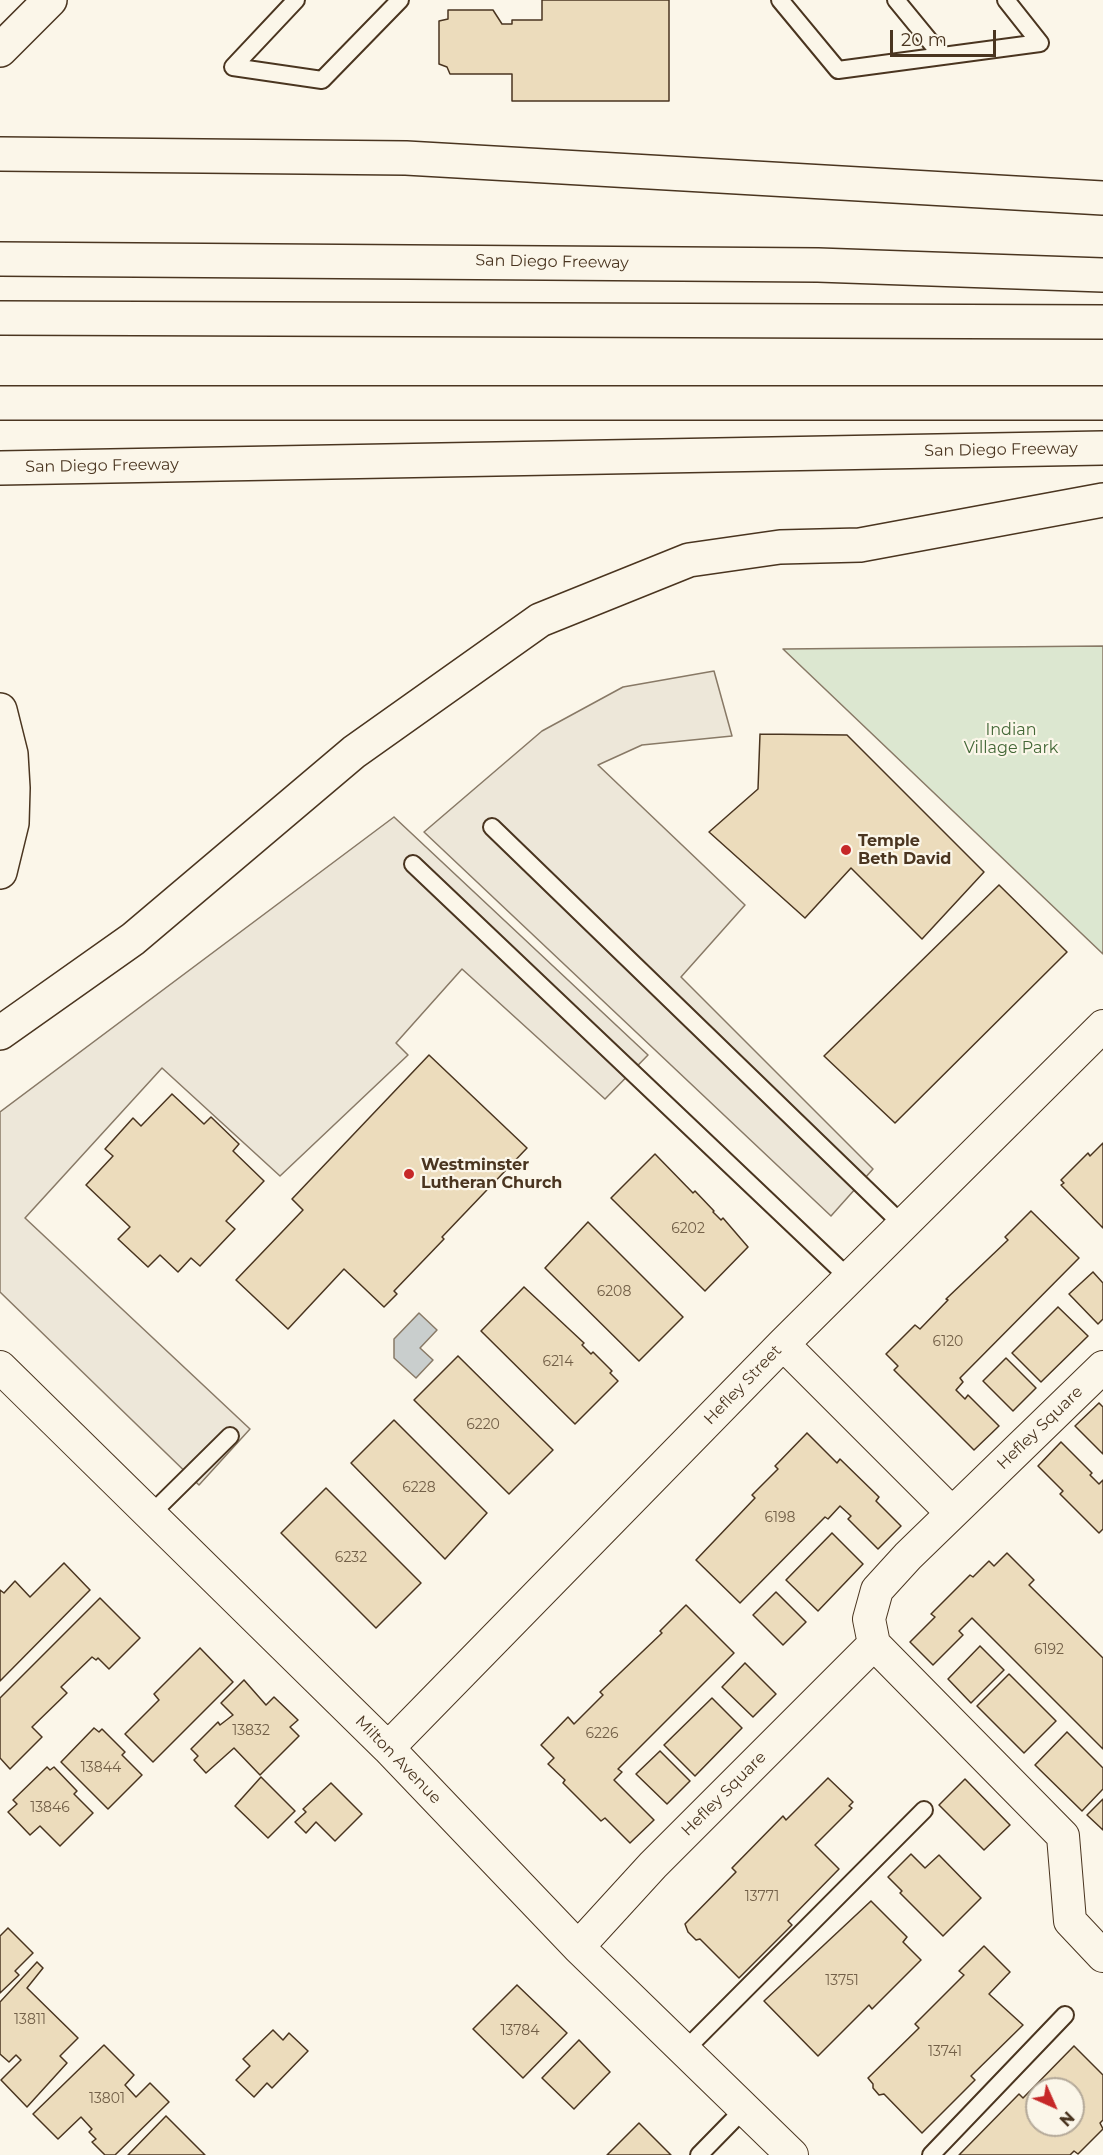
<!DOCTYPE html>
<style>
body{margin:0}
#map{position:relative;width:1103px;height:2155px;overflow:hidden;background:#fbf6e9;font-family:Montserrat,sans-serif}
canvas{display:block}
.north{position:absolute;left:1025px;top:2077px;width:60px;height:60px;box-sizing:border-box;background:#fbf6e9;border:2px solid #b4a999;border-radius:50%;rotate:135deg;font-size:16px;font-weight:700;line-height:24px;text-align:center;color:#4a3520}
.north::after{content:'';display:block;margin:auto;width:21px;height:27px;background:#c62828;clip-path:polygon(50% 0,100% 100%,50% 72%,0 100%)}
.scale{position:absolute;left:890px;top:30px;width:106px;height:27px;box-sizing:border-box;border:3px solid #4a3520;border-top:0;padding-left:8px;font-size:18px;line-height:21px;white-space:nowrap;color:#4a3520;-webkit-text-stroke:4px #fbf6e9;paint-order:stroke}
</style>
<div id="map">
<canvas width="1103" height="2155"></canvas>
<div class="north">N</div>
<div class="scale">20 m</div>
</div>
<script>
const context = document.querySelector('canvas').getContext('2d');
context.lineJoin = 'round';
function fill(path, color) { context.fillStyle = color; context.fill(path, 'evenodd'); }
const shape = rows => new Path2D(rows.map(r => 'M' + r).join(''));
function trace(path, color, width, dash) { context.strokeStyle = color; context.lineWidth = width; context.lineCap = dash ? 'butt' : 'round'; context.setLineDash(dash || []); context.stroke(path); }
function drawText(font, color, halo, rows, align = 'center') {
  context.font = font + ' Montserrat,sans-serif'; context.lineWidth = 4.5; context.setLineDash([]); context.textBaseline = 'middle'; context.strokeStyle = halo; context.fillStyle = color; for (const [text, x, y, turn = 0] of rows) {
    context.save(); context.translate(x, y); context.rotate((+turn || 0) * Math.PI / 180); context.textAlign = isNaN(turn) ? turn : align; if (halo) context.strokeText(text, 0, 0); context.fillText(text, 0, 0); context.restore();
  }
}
const green = shape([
 [1103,646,1103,954,783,649,1103,646]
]);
fill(green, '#dce7d0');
trace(green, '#887966', 1.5);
const parking = shape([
 [714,671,732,736,642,745,598,765,745,905,681,977,873,1169,831,1216,424,832,542,731,623,687,714,671],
 [394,817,648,1055,605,1099,462,969,396,1043,408,1055,280,1176,162,1068,25,1218,250,1429,199,1485,0,1292,0,1112,394,817]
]);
fill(parking, '#ede7d9');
trace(parking, '#887966', 1.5);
const water = shape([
 [419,1313,437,1330,420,1348,433,1360,416,1378,394,1358,394,1339,419,1313]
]);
fill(water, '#c9cecd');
trace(water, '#887966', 1.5);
const building = shape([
 [542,0,669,0,669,101,512,101,512,74,450,74,447,67,439,64,439,21,448,19,448,10,493,10,502,24,512,24,512,20,542,20,542,0],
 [760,734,847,735,984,872,922,939,851,868,805,918,709,832,758,789,760,734],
 [999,885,1067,952,895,1123,824,1056,999,885],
 [429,1055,527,1148,442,1237,444,1239,394,1291,397,1294,384,1307,344,1269,288,1329,236,1280,303,1210,292,1199,429,1055],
 [172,1094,204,1124,211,1117,239,1144,233,1151,264,1181,226,1221,235,1229,200,1266,191,1258,178,1272,160,1255,148,1267,118,1239,130,1227,86,1185,113,1156,105,1149,133,1118,141,1126,172,1094],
 [1103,1143,1103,1228,1061,1185,1064,1183,1061,1180,1088,1153,1090,1156,1103,1143],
 [655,1154,693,1193,695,1191,714,1211,713,1212,721,1220,723,1218,748,1247,705,1291,611,1198,655,1154],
 [1031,1211,1079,1258,960,1378,963,1382,956,1390,965,1399,968,1395,999,1426,974,1450,894,1370,898,1366,886,1354,915,1325,920,1329,948,1300,946,1299,1008,1240,1005,1237,1031,1211],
 [588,1222,683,1317,639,1361,545,1268,588,1222],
 [1093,1272,1103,1283,1103,1319,1098,1324,1069,1294,1093,1272],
 [524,1287,584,1343,582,1345,591,1354,593,1352,612,1371,610,1373,618,1381,575,1424,481,1331,524,1287],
 [1058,1307,1088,1336,1041,1382,1012,1353,1058,1307],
 [458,1356,553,1450,509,1494,414,1400,458,1356],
 [1006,1358,1036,1388,1013,1411,983,1381,1006,1358],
 [1099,1403,1103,1407,1103,1454,1075,1426,1099,1403],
 [394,1420,487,1513,445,1559,351,1463,394,1420],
 [807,1433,837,1463,840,1459,879,1497,876,1501,901,1526,878,1549,848,1519,851,1516,840,1506,828,1519,825,1517,740,1603,696,1560,755,1498,752,1495,778,1469,775,1466,807,1433],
 [1061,1442,1092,1473,1090,1475,1099,1484,1103,1480,1103,1529,1099,1533,1060,1494,1063,1491,1038,1466,1061,1442],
 [326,1488,421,1583,376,1628,281,1533,326,1488],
 [832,1533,863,1564,818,1611,786,1580,832,1533],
 [1007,1553,1034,1580,1029,1585,1103,1658,1103,1749,972,1618,959,1631,963,1635,933,1665,910,1642,935,1617,931,1614,970,1575,973,1577,989,1561,994,1566,1007,1553],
 [64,1563,90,1590,0,1681,0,1590,4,1593,15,1581,30,1597,64,1563],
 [776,1592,806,1622,783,1645,753,1615,776,1592],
 [100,1598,140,1638,109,1669,98,1658,96,1660,92,1657,61,1687,67,1693,32,1727,42,1737,10,1769,0,1758,0,1698,100,1598],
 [686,1605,734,1653,618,1769,622,1772,614,1780,654,1820,630,1843,605,1818,601,1821,563,1783,565,1780,548,1764,554,1758,541,1745,568,1717,574,1724,603,1695,600,1692,662,1633,660,1631,686,1605],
 [980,1646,1004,1670,971,1703,948,1679,980,1646],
 [200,1648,233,1682,153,1762,125,1734,159,1700,154,1694,200,1648],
 [745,1663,776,1694,753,1717,722,1687,745,1663],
 [1009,1674,1056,1721,1024,1753,977,1706,1009,1674],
 [244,1680,266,1705,274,1697,298,1720,290,1727,299,1736,260,1775,234,1748,206,1773,194,1760,198,1756,191,1749,218,1722,220,1725,233,1715,221,1703,244,1680],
 [712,1698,742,1728,695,1776,664,1745,712,1698],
 [94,1728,99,1732,102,1729,125,1752,122,1755,142,1775,108,1809,61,1762,94,1728],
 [1067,1732,1103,1768,1103,1789,1082,1811,1035,1765,1067,1732],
 [660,1751,690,1781,667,1804,636,1774,660,1751],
 [47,1767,50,1770,54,1767,77,1791,74,1794,93,1813,60,1846,40,1826,30,1835,8,1812,17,1804,13,1800,47,1767],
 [261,1777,295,1811,268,1838,235,1806,261,1777],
 [828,1778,853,1802,849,1806,852,1808,815,1845,839,1869,788,1921,792,1925,739,1978,700,1939,696,1940,688,1932,685,1924,736,1872,732,1868,783,1816,786,1820,828,1778],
 [965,1779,1010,1825,984,1850,939,1805,965,1779],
 [331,1783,362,1814,335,1841,316,1822,306,1833,295,1822,306,1812,303,1809,331,1783],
 [1103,1799,1103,1830,1087,1815,1103,1799],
 [911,1854,925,1868,939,1855,981,1898,943,1936,900,1893,902,1891,888,1877,911,1854],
 [871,1901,907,1937,903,1942,921,1960,872,2009,869,2005,818,2056,764,2001,871,1901],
 [8,1928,33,1953,15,1971,19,1975,0,1993,0,1936,8,1928],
 [984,1946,1010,1972,989,1994,1023,2025,971,2076,975,2080,922,2133,884,2094,879,2095,873,2088,873,2084,868,2078,919,2028,915,2024,964,1975,959,1971,984,1946],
 [37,1962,43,1968,27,1988,78,2038,60,2056,67,2063,27,2107,1,2080,21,2060,16,2055,9,2062,0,2054,0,2002,37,1962],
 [517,1985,567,2033,523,2078,473,2029,517,1985],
 [273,2030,283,2040,289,2033,308,2051,272,2088,267,2083,254,2097,236,2080,250,2066,243,2059,273,2030],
 [579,2040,610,2072,574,2109,542,2078,579,2040],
 [104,2045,134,2075,125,2085,136,2097,150,2083,169,2102,115,2155,105,2155,92,2142,96,2139,89,2132,92,2129,81,2117,58,2139,33,2114,104,2045],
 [1074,2046,1103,2075,1103,2120,1100,2123,1103,2129,1078,2154,1074,2151,1070,2155,959,2155,1019,2094,1023,2098,1074,2046],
 [1037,2089,1073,2089,1073,2125,1037,2125,1037,2089],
 [166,2116,205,2155,128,2155,166,2116],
 [639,2123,671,2155,607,2155,639,2123]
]);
fill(building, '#ecdcbc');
trace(building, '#4a3520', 1.5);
const lane = shape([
 [296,0,233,67,322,80,400,0],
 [780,0,838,70,1040,43,1006,0],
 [896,0,942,56],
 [492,827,903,1225],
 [413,864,850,1279],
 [150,1515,230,1436],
 [685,2050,924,1810],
 [699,2155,745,2108],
 [931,2155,1065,2015]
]);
const street = shape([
 [783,1344,952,1513],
 [0,1367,388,1748,578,1947,792,2155],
 [1103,1367,908,1556,877,1590,869,1619,874,1644,1063,1836,1070,1921,1103,1956],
 [388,1748,783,1344,1103,1026],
 [578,1947,653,1865,874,1644]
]);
const primary = shape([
 [0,50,50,0]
]);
const highway = shape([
 [0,154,406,158,1103,198],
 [0,259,818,265,1103,275],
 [0,318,1103,322],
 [0,403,1103,403],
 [0,468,1103,448],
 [0,710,11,754,13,788,12,823,0,872],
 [0,1033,133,939,354,752,540,620,689,560,780,547,860,545,1103,500]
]);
trace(lane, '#4a3520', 20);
trace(street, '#4a3520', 34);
trace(primary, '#4a3520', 36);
trace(highway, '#4a3520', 36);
trace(lane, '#fbf6e9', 16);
trace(street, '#fbf6e9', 32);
trace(primary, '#fbf6e9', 33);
trace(highway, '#fbf6e9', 33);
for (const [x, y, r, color] of [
 [846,850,6,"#c62828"],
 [409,1174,6,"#c62828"]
]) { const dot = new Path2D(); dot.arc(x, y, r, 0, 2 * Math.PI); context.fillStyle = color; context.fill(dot); trace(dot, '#fbf6e9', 2); }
drawText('14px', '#725f47', null, [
 ["6202",688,1229],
 ["6208",614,1292],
 ["6120",948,1342],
 ["6214",558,1362],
 ["6220",483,1425],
 ["6228",419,1488],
 ["6198",780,1518],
 ["6232",351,1558],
 ["6192",1049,1650],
 ["13832",251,1731],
 ["6226",602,1734],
 ["13844",101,1768],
 ["13846",50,1808],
 ["13771",762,1897],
 ["13751",842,1981],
 ["13811",30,2020],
 ["13784",520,2031],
 ["13741",945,2052],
 ["13801",107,2099]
]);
drawText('16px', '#4a3520', '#fbf6e9', [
 ["San Diego Freeway",552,262,1],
 ["San Diego Freeway",1001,450,-1],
 ["San Diego Freeway",102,466,-1],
 ["Hefley Street",743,1385,-46],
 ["Hefley Square",1040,1428,-44],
 ["Milton Avenue",398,1760,46],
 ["Hefley Square",724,1794,-45]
]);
drawText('16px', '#436837', '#fbf6e9', [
 ["Indian",1011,730],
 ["Village Park",1011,748]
]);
drawText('bold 16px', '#4a3520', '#fbf6e9', [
 ["Temple",858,841],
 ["Beth David",858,859],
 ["Westminster",421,1165],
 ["Lutheran Church",421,1183]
], 'left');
</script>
